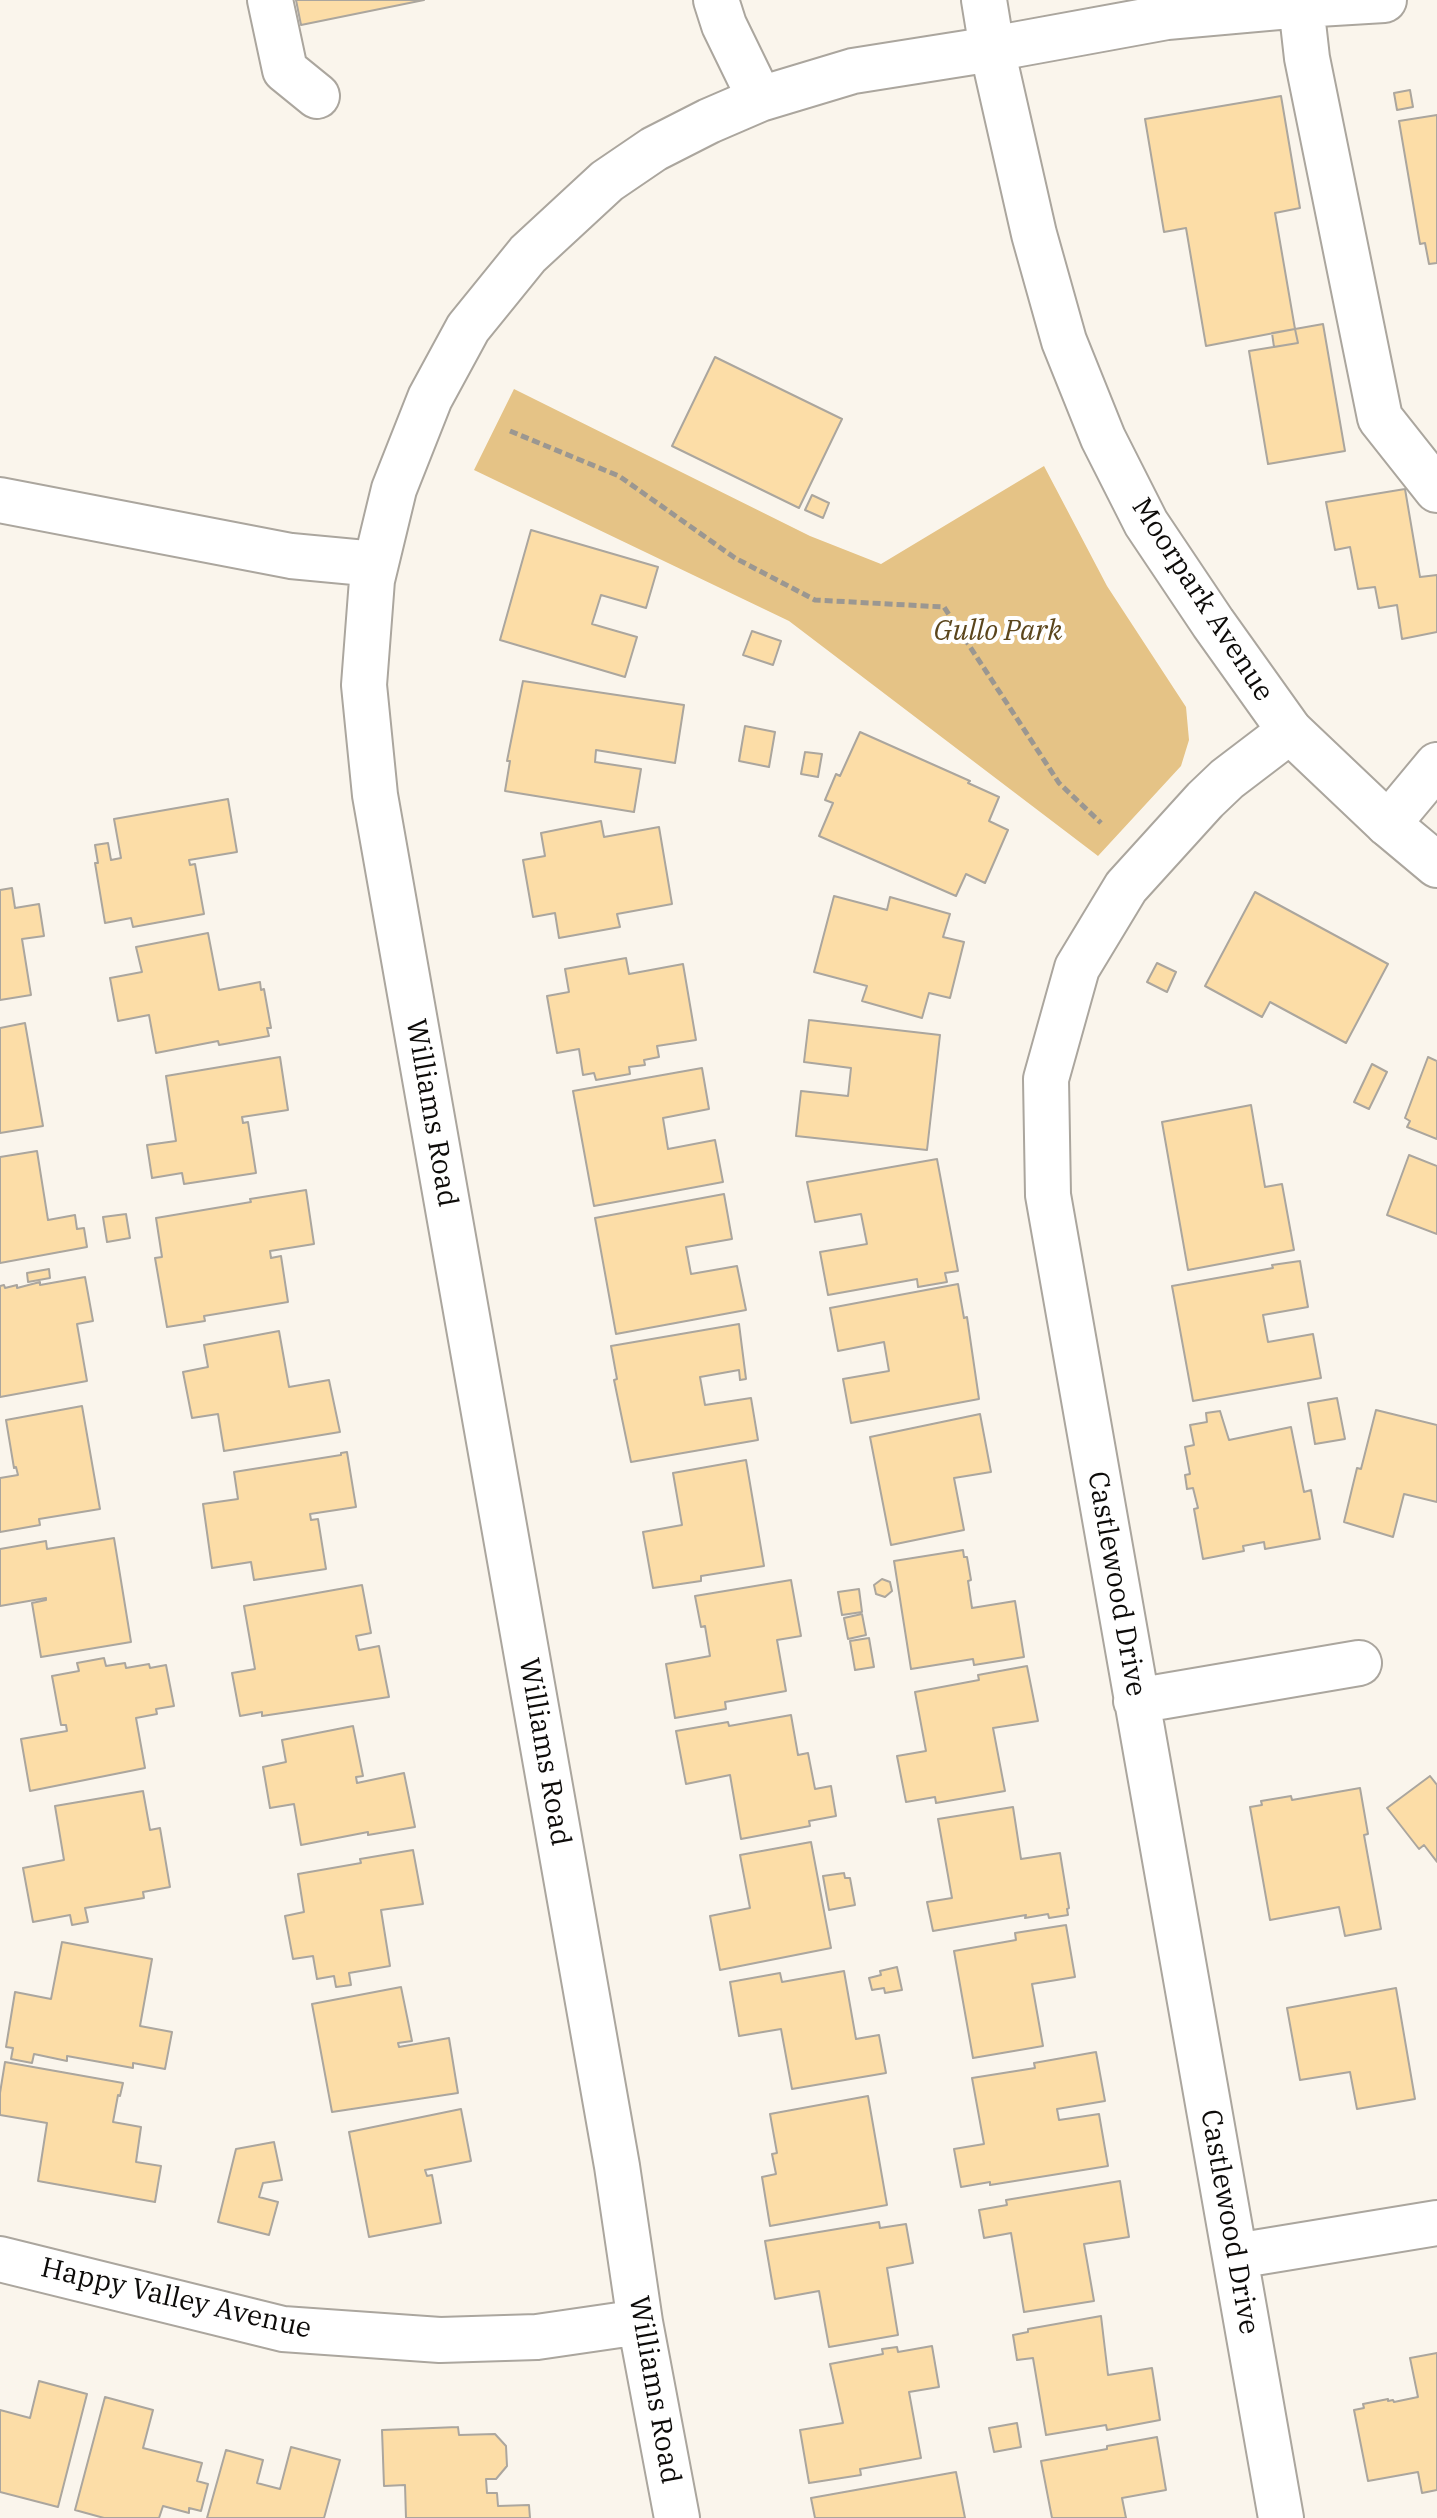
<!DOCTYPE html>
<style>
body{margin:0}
canvas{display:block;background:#faf5ec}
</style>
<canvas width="1437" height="2518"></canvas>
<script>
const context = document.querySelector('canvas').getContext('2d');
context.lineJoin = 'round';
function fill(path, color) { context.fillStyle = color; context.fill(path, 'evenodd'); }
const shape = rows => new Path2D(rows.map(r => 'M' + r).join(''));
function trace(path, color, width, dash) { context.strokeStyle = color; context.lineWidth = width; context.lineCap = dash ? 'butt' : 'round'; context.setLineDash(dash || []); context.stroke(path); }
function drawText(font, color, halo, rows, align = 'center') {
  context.font = font + ' "IBM Plex Serif",serif'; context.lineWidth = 8; context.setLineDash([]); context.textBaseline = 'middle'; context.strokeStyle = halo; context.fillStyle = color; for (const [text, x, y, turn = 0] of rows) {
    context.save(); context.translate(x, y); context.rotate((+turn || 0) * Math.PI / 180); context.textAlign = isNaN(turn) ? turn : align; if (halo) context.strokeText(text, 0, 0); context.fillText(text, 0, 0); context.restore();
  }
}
fill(shape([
 [514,389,810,536,881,564,1044,466,1107,586,1186,707,1189,740,1181,766,1098,856,789,621,474,470]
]), '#e5c386');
const building = shape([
 [296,0,424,0,301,25,296,0],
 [1410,90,1413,107,1397,110,1394,93,1410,90],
 [1281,96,1300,208,1275,213,1295,329,1206,346,1186,228,1164,232,1145,119,1281,96],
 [1437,115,1437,263,1429,264,1425,243,1420,244,1399,121,1437,115],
 [1323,324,1345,451,1268,464,1249,351,1298,343,1295,329,1323,324],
 [1295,329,1298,343,1274,347,1272,333,1295,329],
 [715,357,842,419,799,508,672,446,715,357],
 [1405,489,1420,577,1437,575,1437,632,1402,639,1397,605,1379,608,1375,587,1358,589,1350,547,1335,550,1326,502,1405,489],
 [812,495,829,503,823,518,805,510,812,495],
 [531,530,658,567,646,608,601,595,592,624,637,637,625,677,500,640,531,530],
 [752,631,781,641,773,665,743,655,752,631],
 [523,681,684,705,675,763,596,750,595,762,641,769,634,812,505,791,510,761,507,761,523,681],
 [745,726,775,732,769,767,739,761,745,726],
 [860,732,970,781,968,783,999,797,989,821,1008,830,985,883,966,874,956,896,819,836,833,803,825,800,836,774,840,776,860,732],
 [805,752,822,754,818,777,801,774,805,752],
 [228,799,237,852,189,860,190,865,195,864,204,914,133,927,131,918,105,923,95,863,98,863,95,845,108,843,111,860,121,858,114,819,228,799],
 [601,821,604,837,659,827,672,904,617,914,620,927,559,938,555,913,533,917,523,860,545,856,541,833,601,821],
 [12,888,15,908,39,904,44,936,22,939,31,995,0,1000,0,890,12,888],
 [1255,892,1388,964,1346,1043,1270,1002,1262,1017,1205,986,1255,892],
 [834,896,887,910,890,897,950,914,943,937,964,942,950,998,929,993,922,1018,862,1001,867,986,814,972,834,896],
 [208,933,219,990,260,982,261,990,264,989,271,1028,267,1028,269,1036,219,1045,218,1041,156,1053,149,1015,118,1021,110,978,142,972,136,947,208,933],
 [626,958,629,974,683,964,696,1040,657,1046,659,1057,644,1060,645,1065,629,1067,630,1074,596,1080,594,1073,583,1075,579,1049,557,1053,547,996,569,992,565,969,626,958],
 [1157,963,1176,972,1167,992,1147,982,1157,963],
 [809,1020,940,1035,927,1150,796,1136,801,1091,848,1096,851,1068,804,1062,809,1020],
 [25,1023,43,1126,0,1133,0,1028,25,1023],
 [280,1057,288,1110,242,1117,243,1123,248,1122,256,1173,184,1184,182,1173,152,1178,147,1145,176,1141,166,1076,280,1057],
 [1428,1057,1437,1061,1437,1139,1407,1127,1410,1121,1405,1118,1428,1057],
 [1372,1064,1387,1072,1369,1109,1354,1102,1372,1064],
 [702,1068,709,1109,663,1118,668,1149,715,1140,723,1182,594,1206,573,1091,702,1068],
 [1251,1105,1265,1187,1282,1184,1294,1250,1188,1270,1162,1122,1251,1105],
 [37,1151,48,1220,75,1215,77,1229,84,1228,87,1247,0,1263,0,1157,37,1151],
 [1409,1155,1437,1166,1437,1234,1387,1215,1409,1155],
 [937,1159,958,1271,945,1273,947,1282,918,1287,917,1279,828,1295,820,1252,867,1244,861,1214,815,1222,807,1182,937,1159],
 [306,1190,314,1244,270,1251,271,1258,281,1256,288,1302,204,1316,205,1321,167,1327,155,1258,162,1257,156,1218,251,1202,250,1199,306,1190],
 [724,1194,732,1239,686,1247,691,1274,737,1266,746,1310,616,1334,595,1218,724,1194],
 [126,1214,130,1238,107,1242,103,1217,126,1214],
 [1300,1261,1308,1307,1263,1315,1268,1342,1313,1334,1321,1378,1193,1401,1172,1286,1273,1268,1272,1265,1300,1261],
 [49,1269,50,1278,28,1282,27,1273,49,1269],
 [85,1277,93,1321,77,1324,87,1381,0,1397,0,1286,4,1285,5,1288,17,1285,17,1288,40,1282,40,1285,85,1277],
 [958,1284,964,1318,967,1317,979,1399,851,1423,843,1379,889,1371,884,1342,838,1351,830,1308,958,1284],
 [739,1324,746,1379,740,1380,739,1370,700,1377,705,1405,751,1398,758,1440,631,1462,614,1380,617,1379,611,1346,739,1324],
 [279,1331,289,1387,329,1380,340,1432,224,1451,218,1414,192,1418,183,1372,208,1367,204,1345,279,1331],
 [1337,1398,1345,1439,1315,1444,1308,1403,1337,1398],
 [82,1406,100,1509,39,1519,40,1525,0,1532,0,1478,18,1475,16,1467,14,1468,6,1420,82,1406],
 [1376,1410,1437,1425,1437,1502,1404,1494,1393,1537,1344,1522,1357,1468,1361,1469,1376,1410],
 [1220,1411,1229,1440,1291,1427,1304,1492,1311,1490,1320,1539,1265,1549,1264,1542,1243,1546,1244,1551,1203,1559,1194,1509,1198,1508,1193,1488,1187,1489,1185,1475,1190,1474,1185,1447,1194,1445,1190,1425,1207,1422,1206,1413,1220,1411],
 [980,1414,991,1472,954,1478,964,1530,891,1545,870,1437,980,1414],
 [347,1452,356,1507,310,1514,311,1520,318,1519,326,1569,254,1580,251,1562,212,1568,203,1504,238,1499,234,1472,341,1455,341,1453,347,1452],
 [746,1460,764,1566,701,1576,701,1581,653,1588,643,1532,682,1525,673,1473,746,1460],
 [114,1538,131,1642,41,1657,32,1603,46,1600,46,1598,0,1606,0,1549,46,1541,47,1549,114,1538],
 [963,1550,964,1557,967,1557,971,1580,968,1581,972,1608,1015,1601,1024,1657,974,1665,973,1659,911,1669,894,1561,963,1550],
 [882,1579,890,1582,892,1591,885,1597,876,1594,874,1585,882,1579],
 [791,1580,801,1636,777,1640,786,1691,725,1702,726,1709,675,1718,666,1664,710,1656,705,1626,701,1627,695,1596,791,1580],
 [362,1585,371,1633,356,1636,359,1650,379,1646,389,1697,262,1716,262,1712,240,1716,232,1673,255,1669,244,1606,362,1585],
 [859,1589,862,1612,842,1615,838,1592,859,1589],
 [862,1614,866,1635,848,1639,844,1618,862,1614],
 [869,1638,874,1667,855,1670,850,1641,869,1638],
 [104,1658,106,1666,125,1663,126,1668,149,1664,150,1668,166,1665,174,1706,156,1709,157,1714,136,1718,145,1768,30,1791,21,1739,67,1731,66,1725,61,1725,52,1676,79,1671,77,1663,104,1658],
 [1027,1666,1038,1721,993,1728,1005,1791,936,1803,935,1797,906,1802,897,1756,926,1751,915,1692,979,1680,978,1675,1027,1666],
 [791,1715,798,1755,808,1753,815,1789,831,1786,836,1816,809,1821,810,1826,741,1839,730,1775,686,1784,676,1731,728,1722,729,1726,791,1715],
 [353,1726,363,1776,356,1777,357,1783,404,1773,415,1827,368,1835,368,1832,301,1845,294,1804,270,1808,263,1767,286,1762,282,1740,353,1726],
 [1430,1776,1437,1785,1437,1862,1424,1845,1419,1849,1387,1808,1430,1776],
 [1360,1788,1368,1834,1364,1835,1381,1929,1345,1936,1339,1907,1270,1920,1250,1807,1262,1805,1261,1801,1291,1796,1292,1800,1360,1788],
 [143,1791,150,1830,160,1828,170,1887,143,1892,144,1898,85,1908,88,1922,72,1925,70,1915,33,1922,23,1868,64,1860,55,1806,143,1791],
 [1013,1807,1021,1859,1060,1853,1069,1908,1067,1909,1068,1915,1049,1918,1048,1914,1025,1918,1026,1915,933,1931,927,1902,952,1898,938,1819,1013,1807],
 [811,1842,831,1948,720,1970,710,1916,750,1908,740,1855,811,1842],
 [413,1850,423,1904,381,1910,390,1966,349,1973,351,1985,336,1987,334,1976,317,1979,313,1956,293,1959,285,1916,304,1912,298,1874,361,1863,360,1859,413,1850],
 [844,1873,845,1878,850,1878,855,1905,829,1910,823,1876,844,1873],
 [1066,1925,1075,1977,1032,1984,1043,2046,973,2058,954,1951,1016,1940,1015,1933,1066,1925],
 [62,1942,152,1959,140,2026,172,2032,165,2069,133,2063,133,2068,67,2056,67,2061,34,2054,32,2063,11,2059,13,2048,6,2047,15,1992,51,1999,62,1942],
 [897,1967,902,1990,885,1993,884,1988,872,1990,869,1978,881,1975,880,1971,897,1967],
 [844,1971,856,2039,879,2035,886,2073,792,2089,781,2029,739,2036,730,1982,780,1973,782,1982,844,1971],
 [401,1987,412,2041,398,2043,399,2047,449,2038,458,2093,332,2112,312,2004,401,1987],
 [1396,1988,1415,2099,1357,2109,1350,2072,1300,2080,1287,2008,1396,1988],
 [1096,2052,1105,2101,1057,2109,1059,2120,1099,2114,1108,2166,990,2185,990,2182,961,2187,954,2149,984,2144,972,2078,1035,2068,1034,2063,1096,2052],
 [5,2062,123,2083,120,2096,118,2095,113,2122,141,2127,136,2162,161,2166,155,2202,38,2181,47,2123,0,2115,0,2093,5,2062],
 [868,2096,887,2205,770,2226,762,2177,776,2174,772,2154,777,2153,770,2114,868,2096],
 [461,2109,471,2161,425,2170,427,2176,432,2175,441,2223,369,2237,349,2132,461,2109],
 [274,2142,282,2180,263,2183,259,2197,278,2202,269,2235,218,2222,236,2149,274,2142],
 [1120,2181,1129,2237,1084,2244,1094,2301,1024,2312,1011,2233,984,2238,979,2210,1007,2205,1006,2200,1120,2181],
 [879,2222,880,2228,906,2224,913,2263,887,2268,898,2335,829,2347,819,2291,775,2299,765,2241,879,2222],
 [1101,2316,1108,2375,1152,2368,1160,2420,1107,2430,1106,2425,1046,2435,1033,2358,1017,2360,1013,2335,1028,2332,1028,2329,1101,2316],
 [932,2346,939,2387,909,2392,921,2458,860,2469,861,2475,809,2483,800,2430,843,2423,830,2364,883,2354,882,2349,897,2347,898,2352,932,2346],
 [1437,2353,1437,2490,1422,2493,1418,2472,1368,2481,1354,2410,1364,2408,1363,2404,1388,2399,1388,2401,1393,2400,1394,2402,1418,2397,1410,2358,1437,2353],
 [39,2381,87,2394,58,2507,0,2492,0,2410,30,2418,39,2381],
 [105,2397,153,2410,143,2448,202,2463,197,2481,208,2484,201,2511,189,2508,189,2513,163,2506,159,2518,104,2518,75,2510,105,2397],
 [1017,2423,1021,2447,994,2452,989,2428,1017,2423],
 [458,2427,459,2435,495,2434,506,2446,507,2466,496,2479,486,2479,487,2493,497,2493,498,2506,529,2505,530,2518,406,2518,405,2485,384,2486,382,2430,458,2427],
 [1157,2437,1166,2490,1122,2498,1126,2518,1052,2518,1041,2461,1107,2449,1107,2446,1157,2437],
 [291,2447,340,2460,324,2518,207,2518,226,2450,263,2460,257,2483,280,2489,291,2447],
 [956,2472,965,2518,815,2518,811,2498,956,2472]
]);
fill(building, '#fcdda7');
trace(building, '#aba69e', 2);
const minor = shape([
 [270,0,285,70,317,96],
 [716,0,724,25,760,99],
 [1301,5,1307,58,1380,418,1437,490],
 [0,500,291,556,376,564],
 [1388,824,1437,765],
 [1136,1701,1359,1663],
 [1236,2256,1437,2223],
 [0,2259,283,2329,440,2340,537,2337,640,2322],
 [677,2518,640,2322,617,2166,375,795,364,685,372,580,394,489,430,398,468,328,528,254,607,181,654,149,709,121,760,99,853,71,992,49,1167,17,1301,5,1384,0],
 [1281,2518,1048,1195,1046,1079,1077,968,1126,887,1205,800,1227,779,1290,731]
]);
const major = shape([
 [984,0,992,49,1034,234,1064,341,1103,438,1146,523,1213,623,1290,731,1388,824,1437,865]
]);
trace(minor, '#aba69e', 48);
trace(major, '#aba69e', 48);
trace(shape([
 [510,431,619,476,735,558,815,600,944,607,1059,783,1101,823]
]), '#9b9791', 5, [8, 4]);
trace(minor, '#fff', 44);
trace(major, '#fff', 44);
drawText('28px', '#0d0b09', '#fff', [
 ["Moorpark Avenue",1202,600,57],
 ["Williams Road",431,1113,80],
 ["Castlewood Drive",1116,1584,80],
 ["Williams Road",544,1752,80],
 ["Castlewood Drive",1229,2222,80],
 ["Happy Valley Avenue",176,2299,13],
 ["Williams Road",654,2390,80]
]);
drawText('italic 28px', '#5a451c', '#fff', [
 ["Gullo Park",998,632]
]);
</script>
